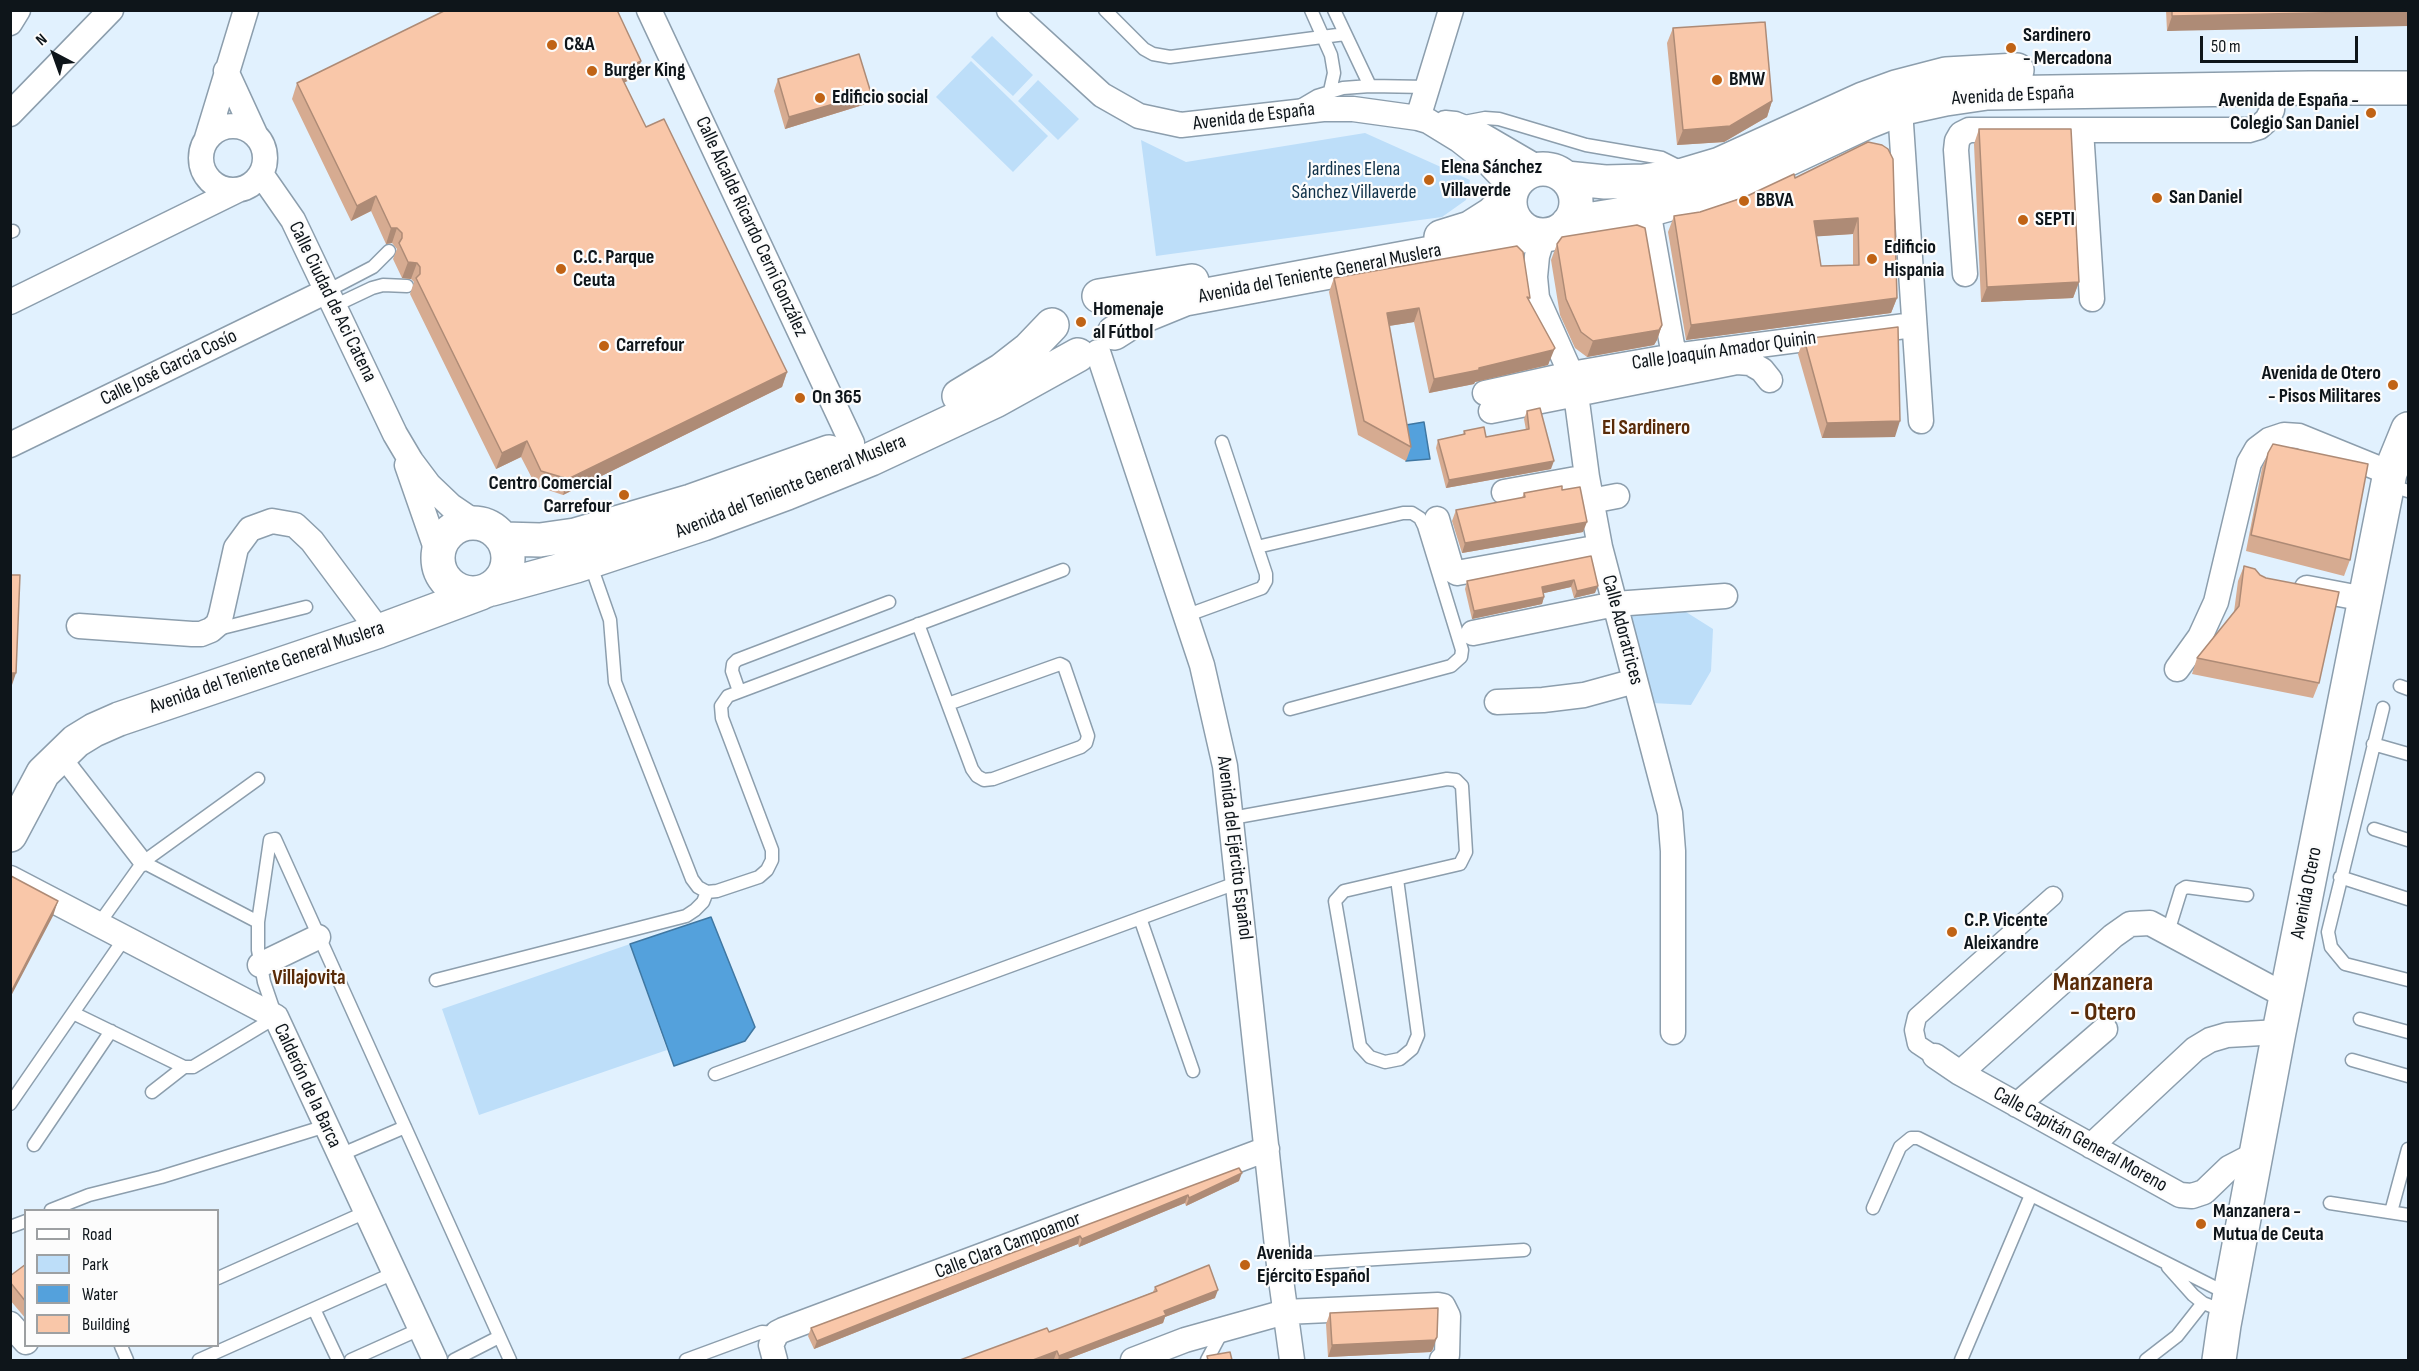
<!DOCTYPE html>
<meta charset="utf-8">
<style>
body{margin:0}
#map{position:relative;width:2419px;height:1371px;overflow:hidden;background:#e1f1fe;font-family:"Sofia Sans Condensed",sans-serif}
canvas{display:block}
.frame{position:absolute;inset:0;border:12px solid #0e151a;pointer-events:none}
.legend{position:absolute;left:24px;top:1209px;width:195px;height:138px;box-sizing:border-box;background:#fcfcfc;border:2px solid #9da0a2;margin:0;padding:8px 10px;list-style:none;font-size:18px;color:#0e151a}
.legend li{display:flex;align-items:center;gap:12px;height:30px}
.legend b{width:30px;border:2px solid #9da0a2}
.north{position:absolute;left:24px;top:24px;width:60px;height:60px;-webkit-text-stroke:4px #fcfcfc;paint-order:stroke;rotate:319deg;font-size:16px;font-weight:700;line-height:24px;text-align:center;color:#0e151a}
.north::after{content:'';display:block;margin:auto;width:21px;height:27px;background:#0e151a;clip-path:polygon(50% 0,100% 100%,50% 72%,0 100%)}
.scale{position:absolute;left:2200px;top:36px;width:158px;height:27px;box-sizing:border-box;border:3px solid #0e151a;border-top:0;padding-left:8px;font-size:18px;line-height:21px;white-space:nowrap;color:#0e151a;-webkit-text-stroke:4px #fcfcfc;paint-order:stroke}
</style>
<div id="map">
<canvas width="2419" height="1371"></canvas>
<div class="frame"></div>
<ul class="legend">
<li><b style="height:8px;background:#fff"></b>Road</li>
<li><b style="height:16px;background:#bddef9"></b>Park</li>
<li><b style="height:16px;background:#54a1dc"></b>Water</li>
<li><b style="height:16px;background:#f9c7a9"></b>Building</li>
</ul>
<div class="north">N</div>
<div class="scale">50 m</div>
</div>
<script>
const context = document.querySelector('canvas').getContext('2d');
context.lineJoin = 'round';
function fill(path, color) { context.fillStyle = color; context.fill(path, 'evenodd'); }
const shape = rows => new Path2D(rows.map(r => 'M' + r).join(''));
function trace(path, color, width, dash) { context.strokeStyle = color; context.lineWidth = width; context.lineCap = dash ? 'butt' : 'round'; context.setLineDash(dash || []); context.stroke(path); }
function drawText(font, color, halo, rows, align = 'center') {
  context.font = font + ' "Sofia Sans Condensed",sans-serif'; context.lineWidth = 4.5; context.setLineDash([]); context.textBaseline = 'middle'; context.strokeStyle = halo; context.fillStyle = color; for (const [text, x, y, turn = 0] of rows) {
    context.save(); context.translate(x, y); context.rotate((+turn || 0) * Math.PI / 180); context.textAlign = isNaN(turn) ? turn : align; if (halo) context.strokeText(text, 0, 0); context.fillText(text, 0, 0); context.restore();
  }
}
fill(shape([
 [992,36,1033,75,1013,96,971,57],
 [971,61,1048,136,1013,172,936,97],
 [1038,80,1079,119,1058,140,1018,101],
 [1365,133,1470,180,1466,200,1442,217,1156,256,1141,140,1186,162],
 [1686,612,1713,629,1711,671,1691,705,1652,703,1630,613],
 [630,944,667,1050,479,1115,442,1009]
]), '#bddef9');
const water = shape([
 [1424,422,1430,459,1406,461,1400,426,1424,422],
 [711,917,755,1027,745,1041,674,1066,630,944,711,917]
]);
fill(water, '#54a1dc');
trace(water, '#3f77a2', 1.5);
const service = shape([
 [1105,10,1144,49,1153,54,1170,57,1345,34],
 [1311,10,1331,55,1334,73,1330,91],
 [1334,10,1370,86],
 [1300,106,1317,96,1343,88,1370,86,1427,87],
 [1459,123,1485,118,1499,119,1586,145,1662,158,1674,164,1681,171],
 [10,232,13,231],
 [327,291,373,267,389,251],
 [334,306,372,288,383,285,407,286],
 [2389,485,2408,491],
 [1257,547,1403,513,1412,513,1420,518,1424,526,1462,650,1461,657,1451,666,1290,709],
 [590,563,610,620,615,682,692,879,698,887,707,892,717,891,759,877,767,870,772,860,772,850,722,718,721,706,728,696,1063,570],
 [1185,616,1262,588,1266,581,1266,574,1222,442],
 [918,624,972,769,977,776,984,780,993,779,1081,747,1086,743,1088,736,1064,666,1060,664,948,704],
 [214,630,306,607],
 [2400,686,2408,689],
 [739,691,732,671,733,664,737,660,889,602],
 [2383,708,2328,932,2331,947,2345,964,2408,980],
 [2373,744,2408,754],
 [1232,818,1447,779,1456,780,1462,786,1466,852,1460,864,1344,891,1335,901,1360,1046,1370,1057,1385,1062,1400,1059,1412,1049,1418,1035,1397,879],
 [2374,829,2408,840],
 [143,862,258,922],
 [2340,877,2408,899],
 [1140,918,1193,1071],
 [98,925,143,862,258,779],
 [2168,932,2181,890,2186,887,2247,895],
 [436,980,686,916,695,910,703,902,707,892],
 [73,1013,184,1067,193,1067,276,1017,264,982,258,950,258,922,270,840,275,839,510,1360],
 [2360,1019,2408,1032],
 [2352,1060,2408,1076],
 [715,1074,1239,882],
 [152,1092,184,1067],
 [10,1104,124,939],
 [34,1145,111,1031],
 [340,1155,405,1127],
 [2330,1203,2408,1215],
 [1873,1208,1900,1147,1911,1138,1918,1138,2228,1294],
 [51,1210,89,1195,161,1177,326,1126],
 [2391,1212,2408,1149],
 [10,1227,26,1221],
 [1279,1265,1524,1250],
 [2168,1267,2193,1295,2203,1303,2224,1311],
 [218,1278,366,1212],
 [314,1309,338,1360],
 [121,1346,127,1360],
 [199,1360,394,1273],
 [351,1360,420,1329],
 [454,1360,499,1337],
 [686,1360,762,1332,777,1333],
 [1207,1360,1223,1330],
 [1961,1360,2031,1195],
 [2146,1360,2177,1336,2203,1303]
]);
const pedestrian = shape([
 [60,755,143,862],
 [1935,1056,1917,1044,1914,1030,1917,1017,2053,896]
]);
const minor = shape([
 [649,10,852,443],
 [1009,10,1102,95,1139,116,1181,125,1323,109,1353,109,1418,118,1428,121,1459,140,1487,162,1512,188],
 [10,23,18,10],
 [226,71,255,134],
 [1900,109,1921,421],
 [10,114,111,10],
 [1418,118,1451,10],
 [1445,123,1455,124,1480,134,1540,169],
 '201 158a32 32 0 1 1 64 0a32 32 0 1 1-64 0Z',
 [2081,130,2092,299],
 [207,138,246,10],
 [261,174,293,220,395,434,411,461,429,485,451,506,476,523],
 [1648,210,1674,356],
 [1543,236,1537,256,1535,277,1537,298,1571,374,1576,394,1587,477,1600,547,1670,813,1673,851,1673,1032],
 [1965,274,1956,150,1957,141,1961,134,1969,130,2249,130,2259,127,2267,120,2272,110,2274,88],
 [10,302,238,190],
 [1098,352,1202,665,1225,766,1279,1265,1292,1360],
 [1485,393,1571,374,1674,356,1913,325],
 [1491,411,1737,362,1750,363,1762,370,1770,380],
 [10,445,327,291],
 [407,465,438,554],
 [1504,492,1587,477],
 [1591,501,1617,496],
 [1437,519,1450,564,1452,570,1457,573,1600,547],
 [2307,588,2365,599],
 [79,626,192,634,201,634,211,630,218,624,221,615,236,548,250,529,272,521,295,525,312,541,379,631],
 [1473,633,1615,604,1725,596],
 [2177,669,2200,637,2216,602,2249,463,2257,449,2269,440,2284,435,2299,436,2390,473],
 [1497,702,1543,700,1584,695,1635,681],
 [10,878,276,1017,435,1360],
 [260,965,318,937],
 [1935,1056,1960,1073,2180,1195,2192,1196,2204,1192,2229,1168,2256,1154],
 [1960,1073,2113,936,2130,924,2150,923,2286,996],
 [2017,1105,2105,1029],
 [2091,1146,2195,1049,2210,1040,2227,1035,2279,1032],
 [10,1324,26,1342],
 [775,1360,771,1345,777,1333,783,1330,1267,1149],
 [1133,1360,1185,1340,1285,1312,1438,1305,1443,1306,1448,1316,1447,1355,1442,1360]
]);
const primary = shape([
 [2219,1360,2224,1325,2279,1032,2390,473,2408,429]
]);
const trunk = shape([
 '1510 202a33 33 0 1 1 66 0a33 33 0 1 1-66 0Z',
 [1566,178,1605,182,1644,181,1683,175,1720,164,1863,99,1896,87,1946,74,2017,70],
 [1568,223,1648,210,1688,199,1748,178,1865,123,1900,109,1946,99,1987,93,2310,88,2408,88],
 [1441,237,1470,228,1492,214,1510,196],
 [1099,296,1192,281],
 [1114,333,1136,319,1185,299,1533,234],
 [959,396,1002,370,1029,349,1052,325],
 '438 558a35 35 0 1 1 70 0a35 35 0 1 1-70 0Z',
 [504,539,540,540,575,535,691,501,829,452],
 [492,589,576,566,703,524,787,493,871,459,995,401,1078,355],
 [10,835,43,773,76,741,94,730,119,719,379,631,481,593]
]);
trace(service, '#8c9ead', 15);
trace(pedestrian, '#8c9ead', 21);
trace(minor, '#8c9ead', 27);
trace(primary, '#8c9ead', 36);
trace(trunk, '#8c9ead', 36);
trace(service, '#fff', 12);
trace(pedestrian, '#fff', 18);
trace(minor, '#fff', 24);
trace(primary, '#fff', 33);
trace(trunk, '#fff', 33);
fill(shape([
 [2166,10,2409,10,2167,31],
 [1673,28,1772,101,1767,117,1724,142,1677,145,1667,43],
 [641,61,636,77,624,82,646,127,787,372,782,387,563,495,536,486,521,457,496,469,410,294,414,282,411,279,402,278,393,259,397,249,392,243,386,244,371,211,351,221,292,99,297,83],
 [778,79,871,93,866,104,785,129,774,91],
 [1979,129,2079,282,2073,298,1981,302,1974,144],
 [1868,142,1897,298,1891,313,1686,340,1668,232,1674,216,1700,212,1745,197,1795,178],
 [1853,234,1853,265,1821,266,1817,236],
 [1557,244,1662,325,1657,340,1654,345,1587,357,1575,348,1560,315,1551,260],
 [1517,246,1530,298,1529,300,1549,362,1548,365,1475,382,1474,384,1429,393,1414,322,1389,326,1411,447,1406,461,1358,435,1329,292,1334,278],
 [1804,339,1895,437,1822,438,1798,354],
 [1527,411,1551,469,1446,488,1436,448,1438,440,1463,435,1464,431,1486,437,1526,430,1524,419],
 [2268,453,2350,560,2344,576,2246,551,2262,468],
 [1562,490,1583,532,1462,553,1452,521,1456,510,1522,498,1524,493],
 [1591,556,1595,593,1574,598,1571,587,1544,593,1544,597,1542,604,1472,619,1465,589,1467,581],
 [2244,566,2319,683,2313,698,2192,674,2197,658,2234,612,2238,581],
 [1239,1168,1239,1181,1186,1206,1185,1203,1079,1247,1078,1244,814,1349,808,1336,811,1328],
 [26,1264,26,1319,10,1300,10,1276],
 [1155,1287,1215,1298,1165,1317,1163,1323,1065,1360,1055,1360,1054,1359,1050,1360,960,1360,1049,1332,1153,1292],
 [1330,1313,1433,1349,1431,1352,1328,1357,1326,1324]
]), '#d6ab91');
fill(shape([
 [2409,11,2409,26,2167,31,2172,16],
 [641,61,636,77,613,88,619,72],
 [871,93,866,104,785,129,789,117],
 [1772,101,1767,117,1724,142,1677,145,1683,130],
 [376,196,371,211,351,221,357,206],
 [1858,218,1853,234,1809,237,1814,221],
 [391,228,397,228,392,243,386,244],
 [408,262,417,263,411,279,402,278],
 [2079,282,2073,298,1981,302,1987,287],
 [1897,298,1891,313,1686,340,1691,325],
 [1419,308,1414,322,1382,327,1387,313],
 [1662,325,1657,340,1654,345,1587,357,1593,341],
 [1555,348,1548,365,1475,382,1474,384,1429,393,1434,379],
 [787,372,782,387,563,495,568,479],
 [1900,421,1895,437,1822,438,1827,423],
 [527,441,521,457,496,469,502,453],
 [1554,461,1551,469,1446,488,1449,480],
 [1587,522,1583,532,1462,553,1465,543],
 [1574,580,1571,587,1540,594,1542,587],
 [1598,586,1595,593,1574,598,1577,591],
 [1544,597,1542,604,1472,619,1474,611],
 [10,673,16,673,12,685,10,685],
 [58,901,53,916,10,998,10,994],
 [1242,1173,1239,1181,1186,1206,1189,1198],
 [1188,1195,1185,1203,1079,1247,1082,1239],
 [1080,1236,1078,1244,814,1349,817,1341],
 [1218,1290,1215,1298,1165,1317,1163,1323,1065,1360,1058,1360,1059,1356,1164,1311],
 [1437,1337,1433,1349,1431,1352,1328,1357,1332,1345],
 [1057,1351,1054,1359,1050,1360,1033,1360]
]), '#ae8b76');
const building = shape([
 [446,10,617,10,641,61,619,72,646,127,664,119,787,372,568,479,541,471,527,441,502,453,416,278,420,274,420,267,417,263,408,262,399,243,402,238,402,233,397,228,391,228,376,196,357,206,297,83,446,10],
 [2172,10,2409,10,2409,11,2172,16,2172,10],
 [1765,22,1772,101,1730,126,1683,130,1673,28,1765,22],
 [859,54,871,93,789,117,778,79,859,54],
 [1979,129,2071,129,2079,282,1987,287,1979,129],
 [1868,142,1882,145,1888,149,1893,159,1897,298,1691,325,1674,216,1700,212,1745,197,1794,174,1795,178,1868,142],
 [1858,218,1859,265,1821,266,1814,221,1858,218],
 [1637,225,1645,228,1662,325,1659,330,1593,341,1581,332,1566,299,1557,244,1562,237,1637,225],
 [1517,246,1523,252,1530,298,1527,297,1555,348,1553,350,1479,368,1479,370,1434,379,1419,308,1387,313,1411,447,1364,421,1334,278,1517,246],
 [1898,327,1900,421,1827,423,1804,339,1898,327],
 [1540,408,1554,461,1449,480,1438,440,1465,434,1464,431,1484,427,1486,437,1529,429,1527,411,1540,408],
 [2273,444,2368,464,2350,560,2251,535,2268,453,2273,444],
 [1562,486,1562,490,1580,487,1587,522,1465,543,1456,510,1525,497,1524,493,1562,486],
 [1591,556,1598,586,1577,591,1574,580,1542,587,1544,597,1474,611,1467,581,1591,556],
 [2244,566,2255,569,2260,575,2266,578,2339,592,2319,683,2197,658,2239,606,2244,566],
 [10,575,20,575,16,673,10,673,10,575],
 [11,876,58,901,10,994,10,877,11,876],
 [1239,1168,1242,1173,1189,1198,1188,1195,1082,1239,1080,1236,817,1341,811,1328,1239,1168],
 [26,1264,26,1302,10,1282,10,1276,26,1264],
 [1209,1265,1218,1290,1164,1311,1166,1315,1059,1356,1057,1351,1033,1360,960,1360,1047,1328,1049,1332,1157,1291,1155,1287,1209,1265],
 [1438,1308,1437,1337,1435,1340,1332,1345,1330,1313,1438,1308],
 [1230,1352,1232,1360,1208,1360,1207,1356,1230,1352]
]);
fill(building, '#f9c7a9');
trace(building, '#ae8b76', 1.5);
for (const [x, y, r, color] of [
 [552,45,6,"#c06315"],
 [2011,48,6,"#c06315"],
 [592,71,6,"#c06315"],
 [1717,80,6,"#c06315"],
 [820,98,6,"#c06315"],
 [2371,113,6,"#c06315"],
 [1429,180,6,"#c06315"],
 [2157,198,6,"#c06315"],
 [1744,201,6,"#c06315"],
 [2023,220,6,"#c06315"],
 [1872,259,6,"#c06315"],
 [561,269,6,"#c06315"],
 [1081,322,6,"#c06315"],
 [604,346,6,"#c06315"],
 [2393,385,6,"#c06315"],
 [800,398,6,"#c06315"],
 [624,495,6,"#c06315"],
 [1952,932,6,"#c06315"],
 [2201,1224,6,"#c06315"],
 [1245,1265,6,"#c06315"]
]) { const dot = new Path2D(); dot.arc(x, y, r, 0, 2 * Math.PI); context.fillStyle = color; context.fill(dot); trace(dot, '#fcfcfc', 2); }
drawText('bold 20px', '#0e151a', '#fcfcfc', [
 ["Sardinero",2023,36],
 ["- Mercadona",2023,59],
 ["C&A",564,45],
 ["Burger King",604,71],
 ["BMW",1729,80],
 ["Edificio social",832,98],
 ["Avenida de España -",2359,101,"right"],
 ["Colegio San Daniel",2359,124,"right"],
 ["Elena Sánchez",1441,168],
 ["Villaverde",1441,191],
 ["San Daniel",2169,198],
 ["BBVA",1756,201],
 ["SEPTI",2035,220],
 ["Edificio",1884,248],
 ["Hispania",1884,271],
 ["C.C. Parque",573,258],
 ["Ceuta",573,281],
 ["Homenaje",1093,310],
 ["al Fútbol",1093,333],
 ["Carrefour",616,346],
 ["Avenida de Otero",2381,374,"right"],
 ["- Pisos Militares",2381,397,"right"],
 ["On 365",812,398],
 ["Centro Comercial",612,484,"right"],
 ["Carrefour",612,507,"right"],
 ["C.P. Vicente",1964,921],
 ["Aleixandre",1964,944],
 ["Manzanera -",2213,1212],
 ["Mutua de Ceuta",2213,1235],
 ["Avenida",1257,1254],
 ["Ejército Español",1257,1277]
], 'left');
drawText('20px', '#0e151a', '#fcfcfc', [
 ["Avenida de España",2013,96,-3],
 ["Avenida de España",1254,117,-7],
 ["Calle Alcalde Ricardo Cerni González",751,227,65],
 ["Avenida del Teniente General Muslera",1320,274,-11],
 ["Calle Ciudad de Aci Catena",332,302,64],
 ["Calle Joaquín Amador Quinin",1724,351,-8],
 ["Calle José García Cosío",169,368,-26],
 ["Avenida del Teniente General Muslera",791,487,-22],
 ["Calle Adoratrices",1622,630,75],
 ["Avenida del Teniente General Muslera",267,668,-19],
 ["Avenida del Ejército Español",1234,848,83],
 ["Avenida Otero",2307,893,-79],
 ["Calderón de la Barca",307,1086,65],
 ["Calle Capitán General Moreno",2080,1140,29],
 ["Calle Clara Campoamor",1008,1246,-21]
]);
drawText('20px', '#0e3048', '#fcfcfc', [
 ["Jardines Elena",1354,170],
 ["Sánchez Villaverde",1354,193]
]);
drawText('bold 21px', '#592b08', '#fcfcfc', [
 ["El Sardinero",1646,429],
 ["Villajovita",309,979]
]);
drawText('bold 26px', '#592b08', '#fcfcfc', [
 ["Manzanera",2103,983],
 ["- Otero",2103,1013]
]);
</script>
